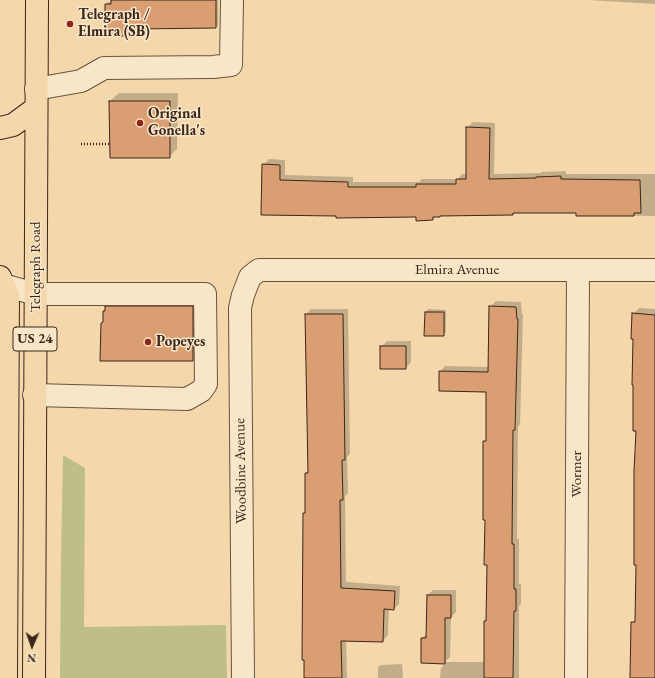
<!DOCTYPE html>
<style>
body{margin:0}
#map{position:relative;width:655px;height:678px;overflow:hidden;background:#f4d8ab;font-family:"EB Garamond",serif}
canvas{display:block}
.north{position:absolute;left:12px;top:626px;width:40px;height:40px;-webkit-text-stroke:3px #f8e6c8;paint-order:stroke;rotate:182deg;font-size:11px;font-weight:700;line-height:16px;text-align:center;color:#3c251b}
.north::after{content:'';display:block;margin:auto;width:14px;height:18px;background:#3c251b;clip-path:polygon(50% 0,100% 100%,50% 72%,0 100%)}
</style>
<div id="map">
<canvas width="655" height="678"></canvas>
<div class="north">N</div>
</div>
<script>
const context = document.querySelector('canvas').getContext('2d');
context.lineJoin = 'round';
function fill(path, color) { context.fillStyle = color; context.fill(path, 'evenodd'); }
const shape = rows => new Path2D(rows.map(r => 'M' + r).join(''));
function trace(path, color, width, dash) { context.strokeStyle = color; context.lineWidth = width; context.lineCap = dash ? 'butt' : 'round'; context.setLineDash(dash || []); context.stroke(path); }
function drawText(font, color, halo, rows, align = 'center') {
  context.font = font + ' "EB Garamond",serif'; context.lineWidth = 3; context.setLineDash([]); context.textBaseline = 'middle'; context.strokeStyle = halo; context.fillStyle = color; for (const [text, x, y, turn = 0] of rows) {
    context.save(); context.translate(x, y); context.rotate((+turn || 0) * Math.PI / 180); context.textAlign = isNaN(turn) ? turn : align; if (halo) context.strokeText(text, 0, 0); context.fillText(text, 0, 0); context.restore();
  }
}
fill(shape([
 [63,455,85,468,84,627,226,625,227,678,60,678,61,559]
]), '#bebe87');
fill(shape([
 [112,0,218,0,218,25,216,27,138,28,138,32,136,35,106,4,108,2,112,2],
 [588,0,655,0,655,4],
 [119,93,178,93,177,149,169,157,110,101],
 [473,122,495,123,494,174,541,173,542,172,566,171,566,174,655,174,655,216,577,215,577,212,515,212,513,214,441,215,440,216,436,216,433,219,417,216,262,214,263,165,269,159,285,160,285,175,353,177,353,182,419,182,422,179,458,179,462,174,467,174,467,128],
 [114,299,200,299,201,352,193,360,104,321,104,311,106,307],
 [496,301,521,302,522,314,523,314,520,424,518,427,517,539,519,539,519,584,521,584,521,604,519,606,519,678,440,678,441,668,446,663,422,662,422,638,427,633,428,595,433,590,456,590,456,612,451,617,450,657,445,662,485,662,485,621,487,619,488,564,484,442,487,439,487,391,440,372,445,366,489,367,490,307],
 [639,308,655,309,655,678,632,678,632,623,636,619,637,564,637,430,633,314],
 [311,309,348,309,350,454,347,457,348,493,345,496,346,582,400,586,399,604,394,609,389,609,388,635,383,641,346,640,347,678,305,678,304,514,306,511,306,474,308,471,306,314],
 [428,309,446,310,446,332,443,335,425,335,426,312],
 [387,341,411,341,411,362,406,368,381,347],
 [402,664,403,678,378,678,378,667,381,665]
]), '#0003');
const building = shape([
 [111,0,216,0,216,28,136,29,136,36,105,36,105,4,111,4,111,0],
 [109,101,170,101,170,158,110,158,109,101],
 [466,127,490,128,489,179,536,178,536,177,561,176,561,179,640,180,641,213,634,213,634,216,576,216,576,213,513,213,513,215,440,216,440,217,433,217,433,220,416,221,416,217,336,218,336,216,261,215,262,164,280,165,280,180,348,182,348,187,416,187,416,184,456,184,456,179,466,179,466,127],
 [105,306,193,306,193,361,100,361,101,323,103,322,103,311,105,311,105,306],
 [489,306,516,307,517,319,518,319,515,430,513,430,512,544,514,544,514,589,516,589,516,611,514,611,513,678,484,678,484,621,486,621,487,565,484,565,485,520,483,520,483,441,486,441,486,392,439,391,439,371,488,372,489,306],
 [425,312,444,312,444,336,424,336,425,312],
 [632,313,655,315,655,678,630,678,631,622,635,622,636,565,634,565,634,471,636,431,633,431,633,385,632,385,633,339,631,339,632,313],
 [305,314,343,314,345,460,342,460,343,500,340,500,341,588,395,591,394,610,384,609,383,642,341,641,342,678,304,678,304,660,302,660,303,513,305,513,305,473,308,473,305,314],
 [380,346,406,346,406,369,380,369,380,346],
 [427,595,451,595,451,618,445,618,445,664,421,663,421,638,426,638,427,595]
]);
fill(building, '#d99e71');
trace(building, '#3c251b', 1);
const minor = shape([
 [36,89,81,81,104,68,213,67,231,65,232,0],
 [3,285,36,294,205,294,206,384,201,391,187,399,34,395],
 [243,678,240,308,243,295,250,277,259,270,655,270],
 [576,678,578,270]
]);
const major = shape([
 [0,128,13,125,36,108],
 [0,277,8,295,6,678],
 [34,678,37,0]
]);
trace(minor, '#6a523f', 24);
trace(major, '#3c251b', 24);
trace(shape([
 [81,144,110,144]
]), '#3c251b', 2.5, [1, 2]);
trace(minor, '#f8e6c8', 22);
trace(major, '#f4d8ab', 22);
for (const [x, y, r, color] of [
 [70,24,4,"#8f2418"],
 [140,123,4,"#8f2418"],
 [148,342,4,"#8f2418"]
]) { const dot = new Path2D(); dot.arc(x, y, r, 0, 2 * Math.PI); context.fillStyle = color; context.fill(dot); trace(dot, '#f8e6c8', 1.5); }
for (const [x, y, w] of [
 [35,339,44]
]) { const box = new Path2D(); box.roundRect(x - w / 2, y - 12, w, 24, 3); context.fillStyle = '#f8e6c8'; context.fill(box); trace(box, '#3c251b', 1); }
drawText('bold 14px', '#3c251b', null, [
 ["US 24",35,339]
]);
drawText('bold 15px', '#3c251b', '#f8e6c8', [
 ["Telegraph /",78,15],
 ["Elmira (SB)",78,32],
 ["Original",148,114],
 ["Gonella's",148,131],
 ["Popeyes",156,342]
], 'left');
drawText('15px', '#3c251b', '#f8e6c8', [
 ["Telegraph Road",36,267,-90],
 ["Elmira Avenue",457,270],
 ["Woodbine Avenue",241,471,-91],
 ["Wormer",577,474,-90]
]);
</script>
